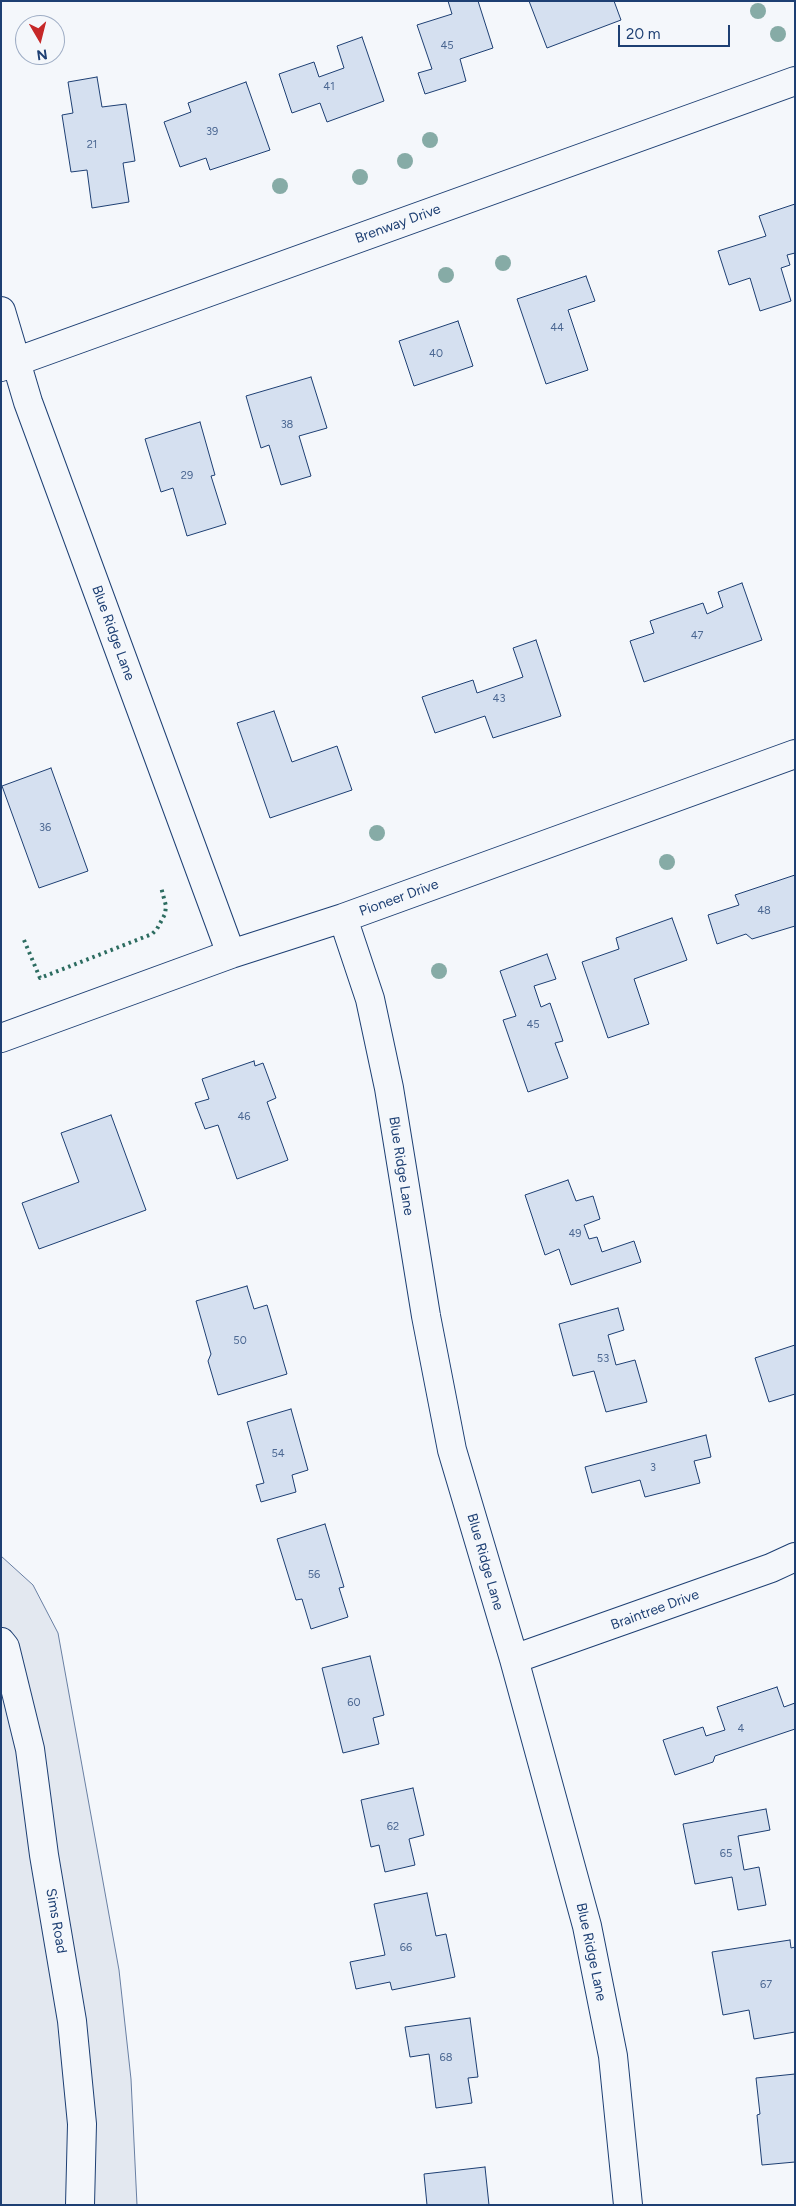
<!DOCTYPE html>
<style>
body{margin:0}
#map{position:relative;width:796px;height:2206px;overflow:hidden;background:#f4f7fb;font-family:Figtree,sans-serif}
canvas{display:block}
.frame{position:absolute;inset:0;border:2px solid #1d3f73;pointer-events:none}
.north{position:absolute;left:15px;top:15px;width:50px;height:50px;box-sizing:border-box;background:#f4f7fb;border:1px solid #9eadc5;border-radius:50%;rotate:172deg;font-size:14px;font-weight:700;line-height:20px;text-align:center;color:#1d3f73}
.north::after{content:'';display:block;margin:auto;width:18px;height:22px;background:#c62828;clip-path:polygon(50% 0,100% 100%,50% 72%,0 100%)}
.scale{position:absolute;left:618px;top:25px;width:112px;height:22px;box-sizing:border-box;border:2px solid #1d3f73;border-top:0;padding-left:6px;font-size:15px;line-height:18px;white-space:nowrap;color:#1d3f73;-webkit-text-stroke:4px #f4f7fb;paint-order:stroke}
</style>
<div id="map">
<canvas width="796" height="2206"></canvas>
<div class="frame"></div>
<div class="north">N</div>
<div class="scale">20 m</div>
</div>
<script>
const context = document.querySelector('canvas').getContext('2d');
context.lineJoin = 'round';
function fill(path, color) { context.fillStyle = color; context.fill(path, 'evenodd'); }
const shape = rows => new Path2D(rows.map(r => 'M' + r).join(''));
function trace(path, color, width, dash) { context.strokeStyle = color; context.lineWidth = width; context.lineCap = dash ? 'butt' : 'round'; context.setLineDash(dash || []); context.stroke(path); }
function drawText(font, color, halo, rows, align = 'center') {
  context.font = font + ' Figtree,sans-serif'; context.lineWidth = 4; context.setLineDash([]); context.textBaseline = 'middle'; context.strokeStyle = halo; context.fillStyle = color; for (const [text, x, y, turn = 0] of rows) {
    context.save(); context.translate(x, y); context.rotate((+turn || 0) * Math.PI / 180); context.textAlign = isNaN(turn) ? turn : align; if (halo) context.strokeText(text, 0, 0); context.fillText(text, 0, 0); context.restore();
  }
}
const parking = shape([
 [1,1556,33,1585,58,1633,119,1970,131,2079,137,2205,1,2205,1,1556]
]);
fill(parking, '#e3e8f0');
trace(parking, '#687fa3', 1);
const building = shape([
 [448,1,478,1,493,48,460,59,466,81,425,94,418,73,432,69,417,25,452,14,448,1],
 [529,1,614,1,621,20,547,48,529,1],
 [362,37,384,101,327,122,320,103,292,113,279,74,314,62,319,77,344,68,337,46,362,37],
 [97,77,102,107,126,104,135,161,123,163,129,202,92,208,87,170,71,172,62,115,73,113,68,82,97,77],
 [246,82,270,150,210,170,206,158,180,167,164,122,191,112,188,103,246,82],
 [795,204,795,253,787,255,790,265,781,268,791,301,760,311,750,278,729,285,718,251,766,236,759,216,795,204],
 [586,276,595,301,568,310,588,370,546,384,517,299,586,276],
 [458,321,473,366,414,386,399,341,458,321],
 [311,377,327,428,299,436,311,476,281,485,269,445,261,448,246,396,311,377],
 [200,422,215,475,211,476,226,524,187,536,173,488,161,492,145,439,200,422],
 [742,583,762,640,644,682,630,641,654,633,650,621,703,603,707,614,723,607,718,592,742,583],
 [536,640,561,716,493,738,485,716,435,733,422,697,473,680,477,693,523,677,513,648,536,640],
 [274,711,292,762,337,746,352,790,270,818,237,723,274,711],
 [51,768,88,871,39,888,2,786,51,768],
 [795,875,795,926,752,939,746,934,717,944,708,915,739,905,735,895,795,875],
 [672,918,687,960,634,979,649,1024,608,1038,582,962,619,949,616,938,672,918],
 [547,954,556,979,534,986,541,1007,550,1003,563,1041,555,1043,568,1078,528,1092,503,1020,516,1016,500,971,547,954],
 [254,1061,255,1066,263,1063,276,1098,267,1102,288,1160,237,1179,218,1125,205,1129,195,1103,209,1099,202,1079,254,1061],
 [111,1115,146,1210,39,1249,22,1203,79,1182,61,1133,111,1115],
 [568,1180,576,1201,593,1196,600,1219,584,1225,589,1239,597,1237,602,1252,634,1241,641,1262,571,1285,559,1249,545,1255,525,1195,568,1180],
 [247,1286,254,1309,267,1305,287,1374,218,1395,208,1361,211,1354,196,1301,247,1286],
 [618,1308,624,1330,608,1335,616,1365,635,1360,647,1402,606,1412,594,1371,573,1376,559,1324,618,1308],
 [795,1345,795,1394,769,1402,755,1358,795,1345],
 [291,1409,308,1470,292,1475,296,1492,261,1502,256,1485,264,1483,247,1422,291,1409],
 [706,1435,711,1457,694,1461,700,1483,645,1497,640,1480,592,1493,585,1467,706,1435],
 [325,1524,344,1587,339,1588,348,1617,311,1629,302,1599,296,1600,277,1539,325,1524],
 [370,1656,384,1715,373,1718,379,1744,343,1753,322,1668,370,1656],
 [777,1687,784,1707,795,1703,795,1729,715,1756,713,1762,675,1775,663,1740,703,1727,706,1736,725,1730,717,1707,777,1687],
 [413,1788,424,1835,409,1839,415,1865,385,1872,379,1845,371,1847,361,1800,413,1788],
 [766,1809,770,1830,738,1836,744,1870,759,1867,766,1905,738,1910,732,1877,695,1884,683,1824,766,1809],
 [427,1893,436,1936,446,1934,455,1977,392,1990,390,1982,356,1989,350,1962,385,1955,374,1904,427,1893],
 [790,1940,791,1948,795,1947,795,2032,754,2039,749,2010,723,2015,712,1952,790,1940],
 [470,2018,478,2077,468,2078,472,2103,436,2108,429,2054,410,2057,405,2027,470,2018],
 [795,2074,795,2162,762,2165,757,2115,760,2114,756,2078,795,2074],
 [485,2167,489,2205,427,2205,424,2174,485,2167]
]);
fill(building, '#d5e0f0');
trace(building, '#1d3f73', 1);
const minor = shape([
 [1,311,28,402,231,954],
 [1,367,795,81],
 [343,918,370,999,389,1088,426,1316,452,1450,514,1659,587,1926,613,2056,628,2205],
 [1,1038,231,954,343,918,795,754],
 [1,1642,5,1647,30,1749,44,1855,72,2021,82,2124,80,2205],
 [514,1659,771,1568,795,1557]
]);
trace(minor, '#1d3f73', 30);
trace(minor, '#f4f7fb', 28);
trace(shape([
 [24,940,40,978,152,934,157,929,165,914,166,906,161,887]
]), '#2c6c60', 4, [2.5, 4]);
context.fillStyle = '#86aba6';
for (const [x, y] of [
 [758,11],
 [778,34],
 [430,140],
 [405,161],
 [360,177],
 [280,186],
 [503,263],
 [446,275],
 [377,833],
 [667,862],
 [439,971]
]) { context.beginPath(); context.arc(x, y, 8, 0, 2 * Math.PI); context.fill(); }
drawText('11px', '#4b6792', null, [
 ["45",447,46],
 ["41",329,87],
 ["39",212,132],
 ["21",92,145],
 ["44",557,328],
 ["40",436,354],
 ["38",287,425],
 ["29",187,476],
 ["47",697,636],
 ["43",499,699],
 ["36",45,828],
 ["48",764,911],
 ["45",533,1025],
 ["46",244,1117],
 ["49",575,1234],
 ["50",240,1341],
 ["53",603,1359],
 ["54",278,1454],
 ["3",653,1468],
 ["56",314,1575],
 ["60",354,1703],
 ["4",741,1729],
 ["62",393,1827],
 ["65",726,1854],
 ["66",406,1948],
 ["67",766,1985],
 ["68",446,2058]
]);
drawText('14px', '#1d3f73', '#f4f7fb', [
 ["Brenway Drive",398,224,-20],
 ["Blue Ridge Lane",113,633,70],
 ["Pioneer Drive",399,898,-20],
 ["Blue Ridge Lane",401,1166,81],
 ["Blue Ridge Lane",485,1562,74],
 ["Braintree Drive",655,1610,-20],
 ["Sims Road",56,1921,80],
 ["Blue Ridge Lane",591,1952,78]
]);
</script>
